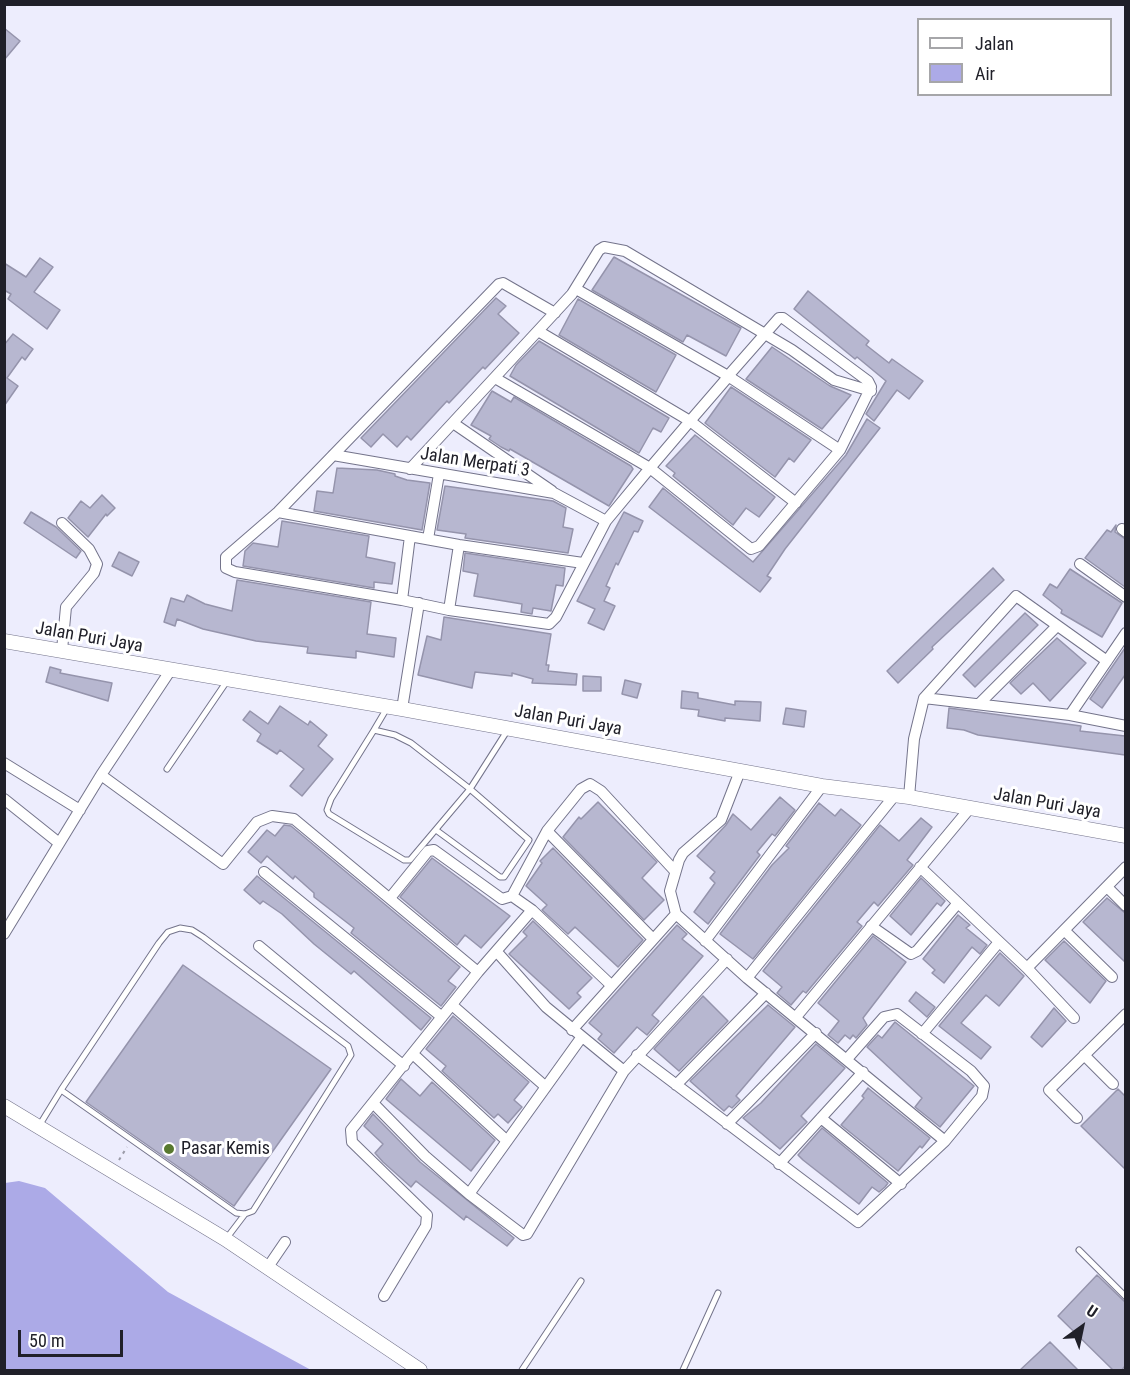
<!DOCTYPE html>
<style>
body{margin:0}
#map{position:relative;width:1130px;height:1375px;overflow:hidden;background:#ededfd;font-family:"Roboto Condensed",sans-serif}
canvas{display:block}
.frame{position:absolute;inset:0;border:6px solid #202029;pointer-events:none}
.legend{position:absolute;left:917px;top:18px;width:195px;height:78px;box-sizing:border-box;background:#fff;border:2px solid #a6a6a9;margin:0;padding:8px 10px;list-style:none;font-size:18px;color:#202029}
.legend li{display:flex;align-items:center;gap:12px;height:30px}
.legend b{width:30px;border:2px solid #a6a6a9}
.north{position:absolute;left:1052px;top:1297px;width:60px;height:60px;-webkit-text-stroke:4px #fff;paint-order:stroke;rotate:33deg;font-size:16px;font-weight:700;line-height:24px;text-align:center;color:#202029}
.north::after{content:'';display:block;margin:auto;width:21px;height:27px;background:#202029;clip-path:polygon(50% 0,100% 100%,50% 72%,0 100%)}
.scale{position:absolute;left:18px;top:1330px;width:105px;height:27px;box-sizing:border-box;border:3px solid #202029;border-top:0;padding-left:8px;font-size:18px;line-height:21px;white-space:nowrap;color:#202029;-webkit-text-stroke:4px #fff;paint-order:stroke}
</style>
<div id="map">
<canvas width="1130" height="1375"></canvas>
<div class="frame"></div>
<ul class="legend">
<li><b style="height:8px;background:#fff"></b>Jalan</li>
<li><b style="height:16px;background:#acaae7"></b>Air</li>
</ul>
<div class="north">U</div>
<div class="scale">50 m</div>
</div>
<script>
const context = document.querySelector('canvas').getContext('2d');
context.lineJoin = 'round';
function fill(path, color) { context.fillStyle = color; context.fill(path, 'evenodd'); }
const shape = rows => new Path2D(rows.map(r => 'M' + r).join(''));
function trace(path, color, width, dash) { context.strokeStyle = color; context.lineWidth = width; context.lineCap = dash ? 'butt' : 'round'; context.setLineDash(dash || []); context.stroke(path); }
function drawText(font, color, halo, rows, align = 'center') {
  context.font = font + ' "Roboto Condensed",sans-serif'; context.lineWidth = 6; context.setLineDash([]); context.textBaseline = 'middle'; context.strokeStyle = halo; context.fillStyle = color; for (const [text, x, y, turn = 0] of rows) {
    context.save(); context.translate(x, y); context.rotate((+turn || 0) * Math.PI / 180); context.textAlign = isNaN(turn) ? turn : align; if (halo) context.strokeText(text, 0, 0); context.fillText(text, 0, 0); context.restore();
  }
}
fill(shape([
 [19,1181,45,1188,168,1292,311,1370,5,1370,5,1183]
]), '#acaae7');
const building = shape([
 [4,28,20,41,4,60,4,28],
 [614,257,741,328,726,356,687,335,683,342,592,290,614,257],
 [40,258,53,267,34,292,60,310,47,329,8,299,11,294,4,290,4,263,26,277,40,258],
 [808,291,869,341,866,345,889,363,892,359,923,381,909,399,897,390,874,421,866,414,886,381,857,357,855,359,794,309,808,291],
 [496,298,506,306,498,314,519,333,485,369,483,367,449,403,447,401,411,440,407,436,397,447,383,434,371,447,361,438,496,298],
 [578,299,676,355,656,392,559,335,578,299],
 [13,334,33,349,25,360,22,357,7,378,18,386,4,406,4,345,13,334],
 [539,341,669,418,661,432,653,428,639,453,510,376,516,365,539,341],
 [772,347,830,386,851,395,822,429,746,379,772,347],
 [731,387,811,440,794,462,789,458,775,477,705,423,731,387],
 [492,391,511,402,514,397,631,466,633,469,609,506,510,449,509,451,501,447,489,439,491,436,471,425,492,391],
 [867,419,880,428,785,549,767,576,771,578,760,592,649,507,663,488,753,562,846,455,867,419],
 [695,435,775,497,759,517,746,508,733,525,673,476,675,473,666,466,695,435],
 [337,468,377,470,395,474,395,476,407,480,430,483,422,530,314,511,317,491,333,493,337,468],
 [445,486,553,501,566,508,563,527,573,529,568,553,465,538,466,534,437,530,445,486],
 [102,495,115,508,107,516,106,514,88,537,68,518,81,501,90,508,102,495],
 [31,512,56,527,81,551,76,558,24,523,31,512],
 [624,512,643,521,638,532,634,531,618,565,616,563,606,586,610,588,604,601,615,606,604,630,588,623,595,609,577,601,624,512],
 [282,521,369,536,366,557,395,563,392,584,374,582,374,588,243,566,245,551,253,543,278,547,282,521],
 [1116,525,1115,532,1125,539,1125,587,1085,558,1107,530,1111,532,1116,525],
 [119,552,139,562,132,576,112,566,119,552],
 [465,553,565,568,563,586,556,585,551,611,533,608,532,614,521,612,522,604,474,596,478,574,463,571,465,553],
 [993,568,1004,580,932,647,933,649,898,683,887,671,993,568],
 [1070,569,1122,603,1102,637,1061,613,1062,610,1043,595,1050,584,1057,588,1070,569],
 [237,580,371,602,367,634,396,638,394,657,356,651,356,658,307,653,308,647,256,641,203,629,177,619,175,626,164,622,171,598,184,602,187,595,205,604,232,611,237,580],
 [1025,613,1038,625,975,687,963,675,1025,613],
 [444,617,551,634,546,665,549,665,548,671,577,674,576,685,532,683,533,679,512,673,512,676,475,672,472,688,418,675,427,636,441,640,444,617],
 [1057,638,1086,663,1050,701,1033,683,1021,694,1010,683,1057,638],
 [1125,648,1125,675,1102,708,1090,699,1125,648],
 [50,667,61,670,60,673,112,683,108,701,46,682,50,667],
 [583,676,601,677,601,691,583,691,583,676],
 [625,680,641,684,637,698,622,694,625,680],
 [682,691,698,693,698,698,735,705,735,701,761,702,760,721,725,718,725,721,698,716,699,710,681,708,682,691],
 [280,706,308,725,310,721,327,735,318,746,333,759,302,796,290,786,304,769,280,750,277,754,257,741,261,734,243,720,250,711,268,724,280,706],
 [786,708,806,711,804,727,783,724,786,708],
 [949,708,1081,726,1080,731,1125,736,1125,755,978,735,964,730,947,728,949,708],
 [780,797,795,810,775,836,772,834,757,852,760,855,708,924,694,912,715,883,710,878,715,872,697,856,726,825,733,814,751,830,780,797],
 [598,802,657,862,642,878,664,900,644,920,563,837,579,817,581,819,598,802],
 [819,803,835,816,841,809,861,825,753,959,720,934,772,865,789,848,786,846,819,803],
 [921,818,932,827,907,860,913,865,878,906,874,902,857,922,862,926,806,993,803,991,791,1005,777,993,782,987,763,971,880,825,899,841,921,818],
 [284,825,291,826,460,967,448,981,456,987,441,1006,351,933,354,928,314,897,314,893,295,876,293,879,267,856,261,863,248,852,267,830,275,836,284,825],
 [553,848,643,940,618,967,575,927,568,934,542,910,547,905,526,886,542,863,540,861,553,848],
 [432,858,510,916,481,948,465,935,457,945,400,897,432,858],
 [257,876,431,1018,421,1030,354,971,351,974,314,944,282,914,263,901,260,904,244,890,257,876],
 [921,878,945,901,941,906,937,903,911,935,890,916,921,878],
 [1107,898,1125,913,1125,962,1083,922,1107,898],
 [958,915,970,925,966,928,987,945,980,954,972,947,944,983,932,973,935,970,923,959,958,915],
 [533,921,592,978,577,993,581,997,569,1009,509,954,527,936,523,932,533,921],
 [677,925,687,934,682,939,703,956,652,1015,659,1021,647,1035,637,1027,614,1053,598,1039,602,1034,589,1023,677,925],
 [873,936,906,962,863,1018,867,1025,856,1038,853,1035,850,1039,845,1035,838,1043,828,1035,839,1021,818,1003,873,936],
 [1064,941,1106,981,1090,1003,1045,960,1064,941],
 [1000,953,1024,976,999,1006,986,995,961,1023,991,1047,981,1059,939,1026,1000,953],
 [183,965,331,1069,234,1206,86,1102,183,965],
 [916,992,935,1007,927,1017,909,1001,916,992],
 [703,996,728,1021,679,1071,654,1049,703,996],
 [768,1005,795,1027,736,1096,740,1100,732,1108,729,1106,724,1111,690,1081,768,1005],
 [1054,1008,1066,1021,1042,1047,1031,1037,1054,1008],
 [453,1016,529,1082,514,1100,522,1107,508,1123,498,1114,494,1118,442,1071,446,1066,426,1049,453,1016],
 [895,1022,974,1086,940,1127,915,1107,922,1098,867,1047,878,1035,882,1038,895,1022],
 [816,1044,845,1068,801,1116,807,1122,780,1149,743,1118,761,1103,816,1044],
 [401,1079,420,1096,432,1082,495,1140,471,1171,386,1099,401,1079],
 [868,1088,930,1138,922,1148,920,1146,898,1171,841,1125,864,1098,862,1096,868,1088],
 [1118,1089,1125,1096,1125,1169,1081,1126,1118,1089],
 [373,1114,420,1162,514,1238,507,1246,466,1216,464,1220,416,1181,411,1187,383,1162,375,1153,383,1144,364,1126,373,1114],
 [822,1128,888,1183,885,1187,879,1192,872,1187,859,1204,803,1160,798,1155,822,1128],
 [1097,1275,1125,1302,1125,1366,1121,1371,1114,1371,1058,1316,1097,1275],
 [1050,1342,1079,1371,1019,1371,1050,1342]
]);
fill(building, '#b7b7d0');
trace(building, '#9594ac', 1.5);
const service = shape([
 [374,730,395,735,411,743,470,789,410,860,404,860,329,814,327,810,331,799,374,730,387,708],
 [167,769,227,681],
 [436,830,500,877,504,877,529,840,470,789,507,731],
 [39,1126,61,1090,159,943,168,932,180,928,192,930,203,937,348,1046,351,1055,253,1211,245,1214,236,1213,61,1090],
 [226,1239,245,1214],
 [1079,1250,1126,1297],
 [522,1370,581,1281],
 [683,1370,718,1293]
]);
const minor = shape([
 [576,289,728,376,840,450],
 [538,331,690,421,796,503],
 [495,378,650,468,751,549,759,546,840,450,871,387,868,381,783,318,779,318,728,376,728,377,690,421,650,468,606,521,556,617,549,624,449,610,402,600,235,572,226,568,226,557,278,512,499,284,503,283,555,313],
 [453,423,552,491],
 [333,455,554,493,606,521],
 [410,469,572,294,599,250,604,247,625,251,792,350,834,380,871,391],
 [278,512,459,545,583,563],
 [62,523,89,549,97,564,94,573,66,607,62,650],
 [1122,529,1126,532],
 [428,539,439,474],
 [1080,564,1126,597],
 [402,600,410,536],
 [449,610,459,545],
 [924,698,1070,715,1126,726],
 [979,704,1057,626],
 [402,709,419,603],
 [1070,715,1126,633],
 [4,763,80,810],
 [740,771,721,820,683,853,679,860,670,891,676,914,747,978,945,1141],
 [101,775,223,864,257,822,272,816,294,819,478,972],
 [909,797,914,739,924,698,1016,596,1107,661],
 [4,799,59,843],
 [547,831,653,939],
 [920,867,1027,968,1074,1018],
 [264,872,442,1017],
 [1107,887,1126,906],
 [512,896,532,910,611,985],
 [390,898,428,851,434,850,502,899,512,896,547,831,581,789,590,784,601,791,674,870],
 [871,926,911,954,917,951,958,903],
 [1065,931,1112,977],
 [4,934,101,775,170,671],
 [705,941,822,786],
 [259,946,404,1066],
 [497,952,546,1007,624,1071],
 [1027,968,1126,867],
 [747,978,895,795],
 [452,1005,546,1087],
 [796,1017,970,808],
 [572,1030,676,914],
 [922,1034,999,942],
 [413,1054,507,1141],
 [637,1055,858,1222,945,1141,982,1096,984,1086,971,1071,897,1014,884,1017,847,1059],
 [1084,1055,1113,1084],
 [676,1085,766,993],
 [373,1103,425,1156,469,1194,523,1235,527,1234,624,1071,727,959],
 [821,1118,901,1184],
 [1077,1118,1049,1090,1126,1014],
 [727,1124,816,1033],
 [779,1164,863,1072],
 [469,1194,581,1038],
 [268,1267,285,1242],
 [384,1296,426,1226,427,1215,352,1142,351,1130,478,972,532,910]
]);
const tertiary = shape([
 [4,641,402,709,822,786,909,797,1126,836],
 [4,1106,225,1239,420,1370]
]);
trace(service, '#74748b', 7);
trace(minor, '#74748b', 12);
trace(tertiary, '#74748b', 15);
trace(shape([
 [119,1160,127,1147]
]), '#9b9ba8', 2, [3, 4.5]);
trace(service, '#fff', 5);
trace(minor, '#fff', 10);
trace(tertiary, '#fff', 14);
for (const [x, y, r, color] of [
 [169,1149,6,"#58792f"]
]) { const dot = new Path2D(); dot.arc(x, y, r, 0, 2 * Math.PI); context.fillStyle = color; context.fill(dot); trace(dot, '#fff', 2); }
drawText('18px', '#202029', '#fff', [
 ["Jalan Merpati 3",475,463,9],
 ["Jalan Puri Jaya",89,638,10],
 ["Jalan Puri Jaya",568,721,10],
 ["Jalan Puri Jaya",1047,804,10]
]);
drawText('18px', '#202029', '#fff', [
 ["Pasar Kemis",181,1149]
], 'left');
</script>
